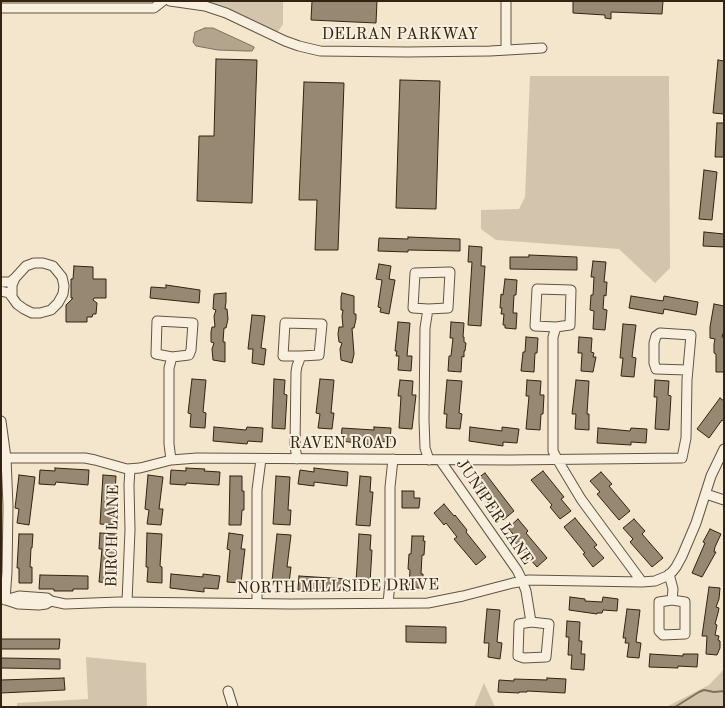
<!DOCTYPE html>
<style>
body{margin:0}
#map{position:relative;width:725px;height:708px;overflow:hidden;background:#f4e6cd;font-family:"Old Standard TT",serif}
canvas{display:block}
.frame{position:absolute;inset:0;border:2px solid #322312;pointer-events:none}
</style>
<div id="map">
<canvas width="725" height="708"></canvas>
<div class="frame"></div>
</div>
<script>
const context = document.querySelector('canvas').getContext('2d');
context.lineJoin = 'round';
function fill(path, color) { context.fillStyle = color; context.fill(path, 'evenodd'); }
const shape = rows => new Path2D(rows.map(r => 'M' + r).join(''));
function trace(path, color, width, dash) { context.strokeStyle = color; context.lineWidth = width; context.lineCap = dash ? 'butt' : 'round'; context.setLineDash(dash || []); context.stroke(path); }
function drawText(font, color, halo, rows, align = 'center') {
  context.font = font + ' "Old Standard TT",serif'; context.lineWidth = 4; context.setLineDash([]); context.textBaseline = 'middle'; context.strokeStyle = halo; context.fillStyle = color; for (const [text, x, y, turn = 0] of rows) {
    context.save(); context.translate(x, y); context.rotate((+turn || 0) * Math.PI / 180); context.textAlign = isNaN(turn) ? turn : align; if (halo) context.strokeText(text, 0, 0); context.fillText(text, 0, 0); context.restore();
  }
}
fill(shape([
 [153,1,283,1,283,24,274,38,195,5,170,2],
 [530,76,669,76,670,268,655,283,619,249,496,240,481,229,481,210,519,209,525,197],
 [86,657,146,663,147,707,17,707,17,703,88,699],
 [724,669,724,707,666,707,709,685],
 [484,683,495,707,474,707]
]), '#d3c5ad');
const water = shape([
 [205,28,213,28,250,45,254,47,254,48,252,51,246,51,218,50,196,46,193,42,195,32,205,28]
]);
fill(water, '#b2a48d');
trace(water, '#7f705c', 1);
trace(shape([
 [675,707,699,692,704,690,714,692,724,691]
]), '#7f705c', 2);
const building = shape([
 [312,1,377,1,376,23,311,20,312,1],
 [573,1,663,1,662,14,611,12,611,19,605,18,605,15,573,13,573,1],
 [216,59,257,60,252,203,197,201,199,136,214,136,216,59],
 [718,60,724,61,724,114,713,113,718,60],
 [400,80,440,81,436,209,396,208,400,80],
 [304,82,344,83,338,250,315,250,317,200,299,200,304,82],
 [717,123,724,123,724,157,715,157,717,123],
 [704,170,717,172,712,220,699,219,704,170],
 [704,232,724,234,724,247,703,246,704,232],
 [408,237,460,239,460,251,408,250,408,252,378,251,379,238,408,239,408,237],
 [469,246,482,247,481,266,485,266,481,326,468,325,472,262,468,262,469,246],
 [529,255,577,257,577,270,510,269,510,257,529,257,529,255],
 [593,261,606,262,604,282,607,282,606,296,604,295,603,309,607,310,605,330,593,329,594,311,590,310,591,295,593,295,594,277,591,277,593,261],
 [379,264,391,266,389,279,395,280,389,314,380,312,381,308,378,307,382,280,376,279,379,264],
 [74,266,93,267,93,279,106,279,106,298,94,298,93,300,97,303,96,314,93,314,92,317,87,317,87,322,66,322,66,305,73,298,71,298,71,279,73,279,74,266],
 [505,279,517,280,516,295,514,295,513,313,517,313,516,329,505,328,505,325,503,325,504,314,501,314,502,308,500,308,501,294,503,295,505,279],
 [166,285,200,290,199,303,150,298,151,287,166,288,166,285],
 [226,293,226,302,225,309,227,309,228,319,226,328,224,328,223,342,225,342,225,362,213,360,212,349,214,343,211,342,211,332,212,327,215,327,214,316,216,310,213,309,214,294,226,293],
 [342,293,354,296,354,314,356,314,356,319,354,328,352,328,354,354,352,363,341,360,340,349,342,343,339,342,338,334,339,327,343,327,342,316,343,310,341,310,341,297,342,293],
 [631,296,663,301,664,296,698,302,696,315,664,309,663,314,629,308,631,296],
 [714,304,724,306,724,331,722,337,724,338,724,372,716,372,716,354,714,353,714,344,715,339,710,338,710,327,714,304],
 [252,315,265,316,261,348,266,349,264,365,252,363,253,349,248,349,252,315],
 [398,322,410,323,407,356,412,356,411,371,398,370,399,356,396,356,397,351,395,351,398,322],
 [451,322,464,323,463,337,464,337,464,342,466,343,465,351,464,351,464,357,462,356,461,372,448,371,449,356,451,356,453,338,450,338,451,322],
 [623,324,636,325,632,357,636,358,634,377,621,376,623,358,620,358,623,324],
 [526,337,538,338,537,353,535,353,534,372,521,371,523,352,525,352,526,337],
 [579,337,592,338,591,352,594,353,593,357,596,357,593,372,581,371,582,353,578,353,579,337],
 [192,379,206,380,203,412,206,413,205,428,190,427,191,414,188,413,192,379],
 [274,379,285,380,284,394,287,395,285,429,272,428,274,379],
 [320,379,334,380,331,413,334,413,332,429,318,428,320,414,316,413,320,379],
 [400,380,413,381,412,395,416,395,412,429,399,428,401,396,398,396,400,380],
 [447,380,462,381,459,413,462,414,460,429,446,428,447,414,444,414,447,380],
 [527,380,541,381,540,395,544,395,543,414,541,414,540,430,526,429,529,396,526,396,527,380],
 [576,380,589,381,587,414,589,414,589,430,575,429,576,414,572,414,576,380],
 [655,380,669,381,668,395,671,396,669,430,655,429,657,397,654,397,655,380],
 [720,398,724,401,724,421,722,420,709,438,697,429,720,398],
 [214,427,246,430,247,427,263,428,262,442,248,441,247,444,213,441,214,427],
 [374,427,391,428,390,442,375,441,374,445,341,441,342,428,374,430,374,427],
 [470,427,502,431,502,427,519,429,517,443,503,442,503,446,469,441,470,427],
 [598,428,630,431,631,428,647,429,646,443,631,442,631,445,597,443,598,428],
 [55,468,89,470,88,485,56,482,55,485,39,484,40,470,55,471,55,468],
 [186,468,205,469,204,471,220,472,219,485,186,483,186,485,170,484,171,470,186,471,186,468],
 [314,468,348,472,347,486,314,482,314,486,298,484,300,470,314,472,314,468],
 [543,471,564,497,561,499,571,511,560,519,550,507,552,505,531,480,543,471],
 [601,472,612,484,609,486,630,511,619,520,597,494,600,492,590,481,601,472],
 [485,473,514,511,503,520,481,494,484,492,475,480,485,473],
 [19,475,35,477,29,525,17,523,19,509,15,508,19,475],
 [103,475,116,476,113,525,100,524,103,475],
 [148,475,163,477,159,509,163,509,161,525,147,524,149,510,145,509,148,475],
 [230,476,242,476,242,491,244,491,244,510,242,510,241,525,229,525,230,476],
 [276,476,290,477,288,510,291,510,290,525,273,524,276,476],
 [360,476,371,477,370,492,373,492,370,526,356,525,360,476],
 [402,491,414,491,414,498,420,498,419,508,402,508,402,491],
 [444,504,454,516,455,515,467,530,466,532,486,557,476,565,454,539,457,537,446,523,444,525,434,513,444,504],
 [575,518,597,545,594,547,604,558,593,567,583,554,585,553,564,527,575,518],
 [518,519,528,531,526,533,547,558,537,567,514,541,517,539,508,528,518,519],
 [634,519,645,531,642,534,663,558,652,567,630,542,633,539,623,528,634,519],
 [710,529,721,534,715,547,714,552,716,552,702,577,692,573,705,543,703,542,710,529],
 [100,533,117,534,113,583,99,582,102,549,99,549,100,533],
 [147,533,162,534,160,566,162,567,162,583,147,582,148,567,146,567,147,533],
 [229,533,243,535,241,549,245,549,241,583,227,582,230,550,227,549,229,533],
 [19,534,33,534,32,548,31,548,30,567,32,567,32,583,19,583,19,568,17,568,19,534],
 [277,534,291,535,287,567,291,567,289,583,272,581,277,534],
 [359,534,371,535,370,550,372,550,370,583,356,582,359,534],
 [412,536,424,536,423,541,425,541,424,555,422,555,421,574,423,574,423,588,409,588,410,570,408,569,409,554,411,554,412,536],
 [171,574,203,577,203,574,220,576,218,589,204,588,204,592,170,588,171,574],
 [40,575,88,576,88,589,73,589,73,591,54,591,54,589,39,589,40,575],
 [299,576,347,579,347,590,332,589,332,592,298,590,299,576],
 [709,587,720,588,719,599,716,607,719,608,718,613,715,624,717,625,715,635,719,636,718,640,720,641,720,648,717,655,706,654,707,636,702,636,709,587],
 [570,597,585,599,585,601,602,602,603,597,618,599,617,611,603,610,602,613,597,613,597,614,569,610,570,597],
 [487,609,500,610,497,642,502,643,500,659,488,657,489,643,484,643,487,609],
 [627,609,640,610,636,642,641,643,639,658,627,657,629,643,625,643,626,638,623,638,627,609],
 [567,621,580,622,579,641,582,641,581,654,585,654,584,670,571,669,572,655,568,655,569,637,566,637,567,621],
 [406,626,446,627,446,643,406,642,406,626],
 [1,639,60,639,59,649,1,649,1,639],
 [650,654,683,656,683,654,698,654,697,667,678,666,678,668,649,667,650,654],
 [1,658,60,659,60,669,1,668,1,658],
 [64,678,65,690,1,693,1,680,64,678],
 [547,678,566,679,565,693,527,691,527,692,519,692,519,693,498,692,499,680,514,681,514,679,547,680,547,678]
]);
fill(building, '#978873');
trace(building, '#322312', 1);
const minor = shape([
 [170,1,205,6,226,13,285,41,299,46,320,51,407,52,490,51,542,48],
 [1,8,154,8,163,1],
 [506,50,506,1],
 [34,263,43,263,53,266,62,277,64,286,63,294,58,303,51,310,40,313,32,313,24,309,17,304,12,297,12,285,15,278,26,266,34,263],
 [450,272,448,308,428,309,413,308,415,273,450,272],
 [1,282,10,282,15,278],
 [1,291,9,293,12,297],
 [428,309,425,328,424,420,425,448,429,460],
 [556,327,535,326,537,289,571,290,570,325,556,327,553,337,553,451,557,459,581,499,642,582],
 [1,421,6,458,8,506,7,572,5,600],
 [6,458,85,458,95,460,127,469,140,468,171,460,197,458,509,460,682,458,686,438,687,380,691,335,660,333,656,336,654,343,654,363,656,369,687,370],
 [297,459,295,446,296,372,297,366,301,356,319,355,322,324,285,323,283,356,301,356],
 [171,460,169,444,169,368,172,357,189,355,191,350,193,323,157,321,156,354,172,357],
 [440,460,517,570,521,578,526,591,531,622],
 [706,494,724,500],
 [669,574,673,589,672,600],
 [5,600,19,596,47,598,51,601,65,604,119,602,292,604,428,603,463,596,513,583,529,580,642,582,655,581,667,576,672,572,676,567,682,556,696,523,711,476,724,449],
 [6,600,18,604,39,605,46,604,51,601],
 [672,600,685,602,685,634,663,635,659,631,659,602,672,600],
 [127,602,130,530,129,485,130,469],
 [257,603,257,490,261,459],
 [388,603,390,583,390,487,393,459],
 [531,622,549,624,546,657,524,658,518,656,519,624,531,622],
 [228,691,233,707]
]);
trace(minor, '#625441', 11);
trace(minor, '#f8efde', 9);
drawText('16px', '#322312', '#f8efde', [
 ["DELRAN PARKWAY",400,35],
 ["RAVEN ROAD",343,444],
 ["JUNIPER LANE",494,512,56],
 ["BIRCH LANE",113,536,-89],
 ["NORTH MILLSIDE DRIVE",338,587,-1]
]);
</script>
